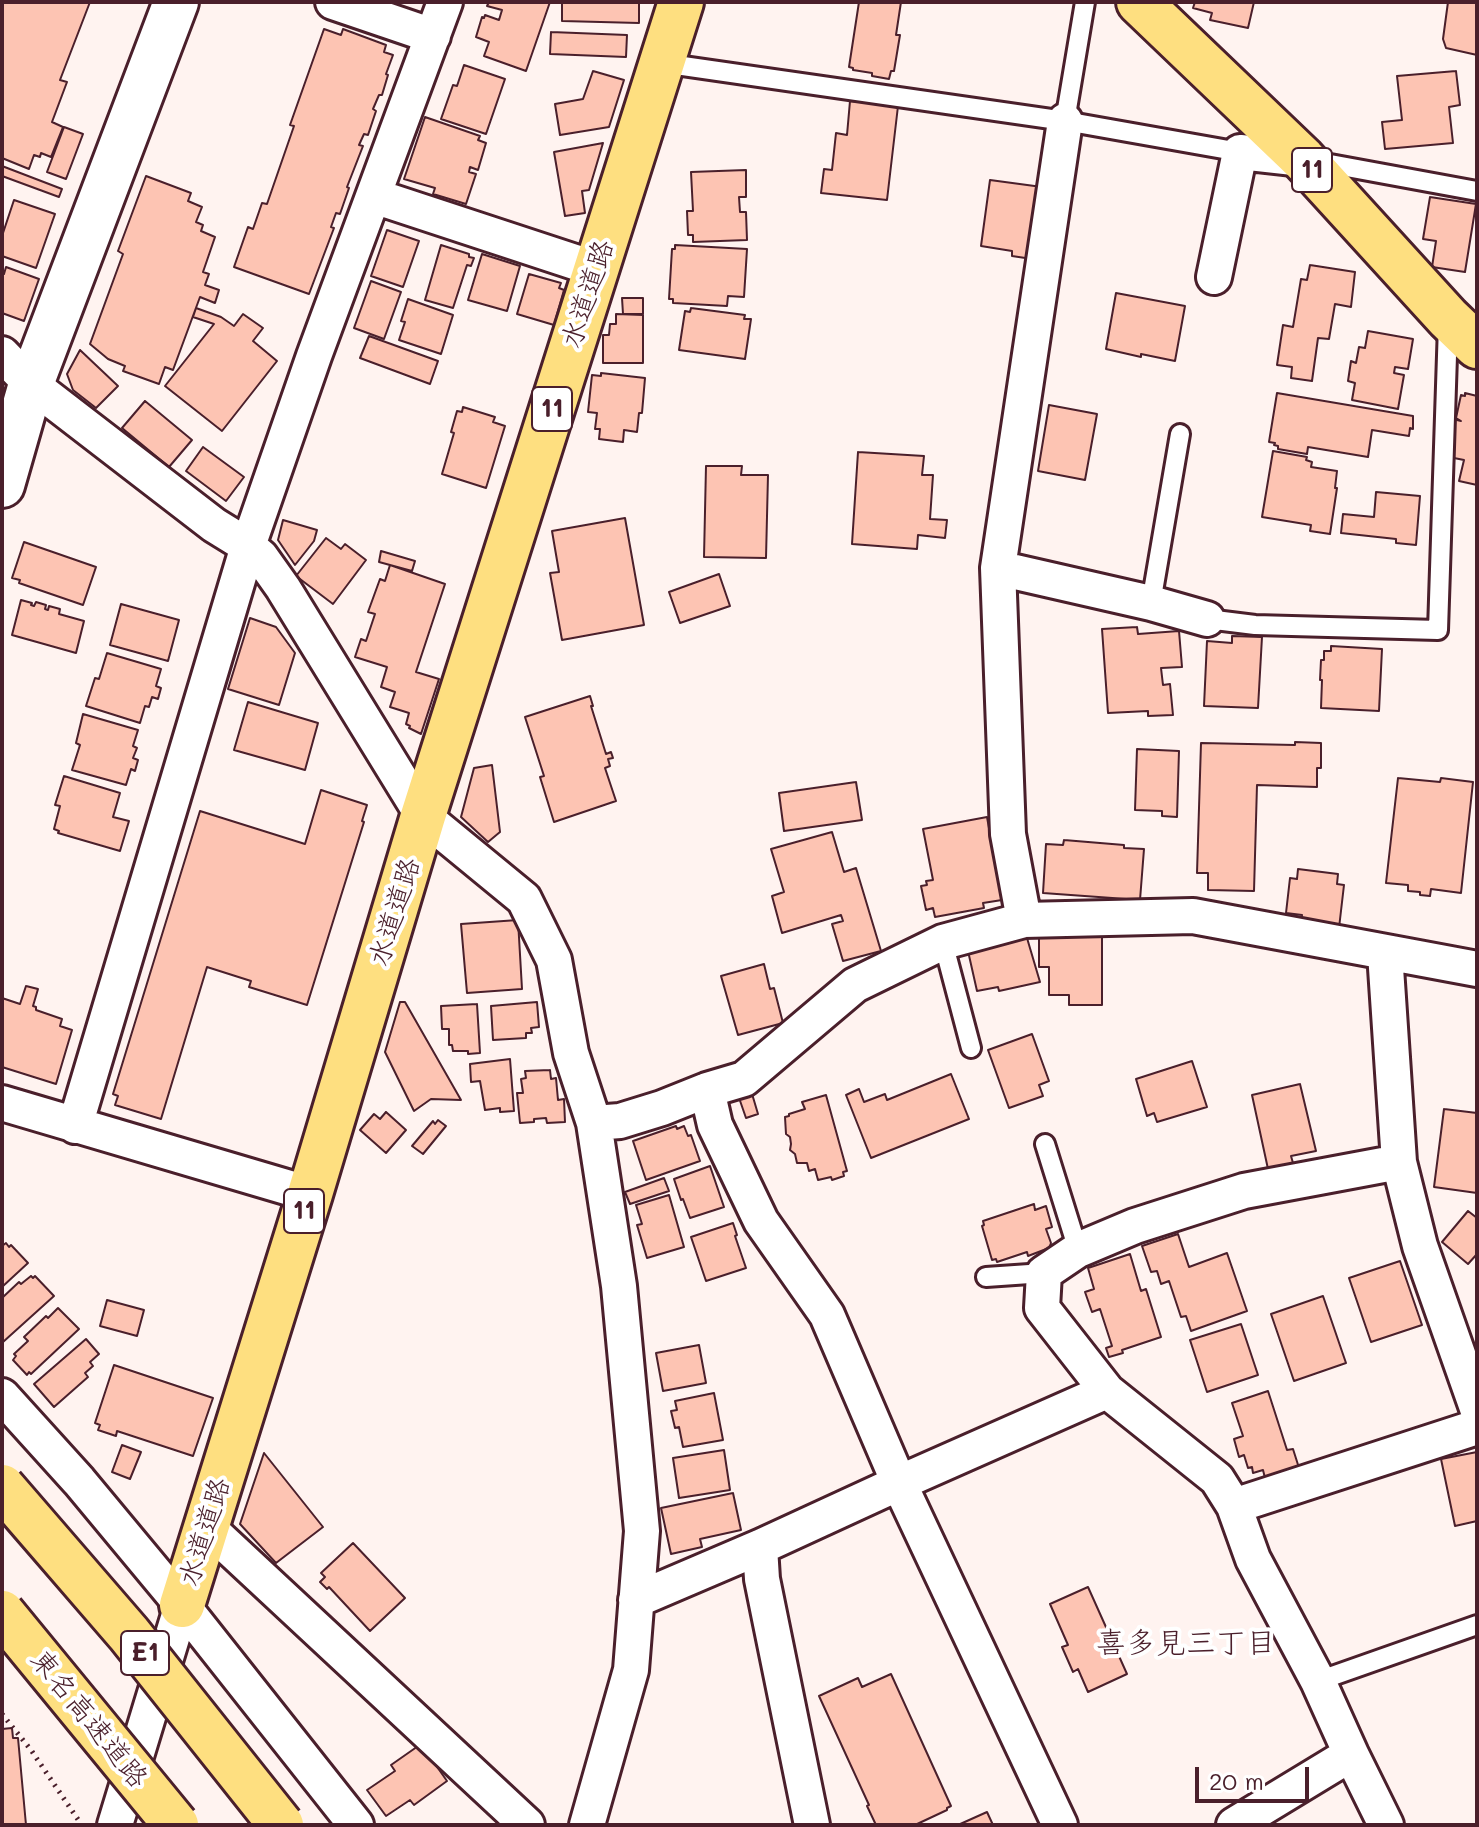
<!DOCTYPE html>
<meta charset="utf-8">
<style>
body{margin:0}
#map{position:relative;width:1479px;height:1827px;overflow:hidden;background:#fff3f0;font-family:Mali,sans-serif}
canvas{display:block}
.frame{position:absolute;inset:0;border:4px solid #4a1f2b;pointer-events:none}
.scale{position:absolute;left:1195px;top:1767px;width:114px;height:36px;box-sizing:border-box;border:4px solid #4a1f2b;border-top:0;padding-left:10px;font-size:24px;line-height:28px;white-space:nowrap;color:#4a1f2b;-webkit-text-stroke:6px #fff;paint-order:stroke}
</style>
<div id="map">
<canvas width="1479" height="1827"></canvas>
<div class="frame"></div>
<div class="scale">20 m</div>
</div>
<script>
const context = document.querySelector('canvas').getContext('2d');
context.lineJoin = 'round';
function fill(path, color) { context.fillStyle = color; context.fill(path, 'evenodd'); }
const shape = rows => new Path2D(rows.map(r => 'M' + r).join(''));
function trace(path, color, width, dash) { context.strokeStyle = color; context.lineWidth = width; context.lineCap = dash ? 'butt' : 'round'; context.setLineDash(dash || []); context.stroke(path); }
function drawText(font, color, halo, rows, align = 'center') {
  context.font = font + ' Mali,"Klee One",sans-serif'; context.lineWidth = 8; context.setLineDash([]); context.textBaseline = 'middle'; context.strokeStyle = halo; context.fillStyle = color; for (const [text, x, y, turn = 0] of rows) {
    context.save(); context.translate(x, y); context.rotate((+turn || 0) * Math.PI / 180); context.textAlign = isNaN(turn) ? turn : align; if (halo) context.strokeText(text, 0, 0); context.fillText(text, 0, 0); context.restore();
  }
}
const building = shape([
 [2,2,90,2,60,80,67,82,52,122,63,127,51,157,41,153,40,157,34,155,29,169,2,158,2,2],
 [489,2,550,2,526,71,484,56,489,42,476,37,482,17,484,18,485,15,499,20,502,10,487,6,489,2],
 [562,2,639,2,639,23,562,21,562,2],
 [859,2,901,2,896,35,900,35,894,71,891,71,889,79,872,76,872,73,853,70,853,68,849,67,859,2],
 [1195,2,1254,2,1248,28,1210,20,1212,13,1193,8,1195,2],
 [1448,2,1477,2,1477,55,1446,48,1443,39,1448,2],
 [324,29,341,35,343,29,386,45,384,52,393,55,386,74,388,75,382,95,379,95,373,109,376,111,368,135,364,134,359,145,363,146,347,187,349,188,340,214,336,213,331,227,334,228,309,294,234,267,248,227,253,229,262,203,267,204,294,126,290,125,324,29],
 [551,32,627,35,626,57,550,54,551,32],
 [464,65,505,79,486,134,441,119,453,85,457,86,464,65],
 [593,71,624,80,609,127,560,135,555,104,583,99,593,71],
 [1456,71,1460,105,1449,107,1453,143,1385,149,1382,122,1402,120,1397,76,1456,71],
 [850,101,898,106,887,200,821,193,824,169,832,170,836,133,847,135,850,101],
 [425,117,480,136,478,140,486,143,478,170,470,167,469,172,476,174,466,204,433,194,435,188,404,179,425,117],
 [64,127,83,134,66,179,47,172,64,127],
 [603,143,589,190,582,191,585,213,565,216,554,152,603,143],
 [2,166,62,189,59,197,2,176,2,166],
 [746,170,746,197,739,197,740,212,746,212,747,240,693,242,693,235,688,235,687,211,693,211,691,172,746,170],
 [146,176,191,193,188,201,202,207,196,222,203,225,201,231,215,237,203,272,209,274,205,285,219,290,215,303,200,297,173,370,165,367,159,384,123,371,125,366,108,359,90,344,123,254,118,251,146,176],
 [990,180,1042,187,1032,259,1012,256,1012,251,981,246,990,180],
 [1430,197,1476,204,1465,272,1432,267,1436,241,1423,239,1430,197],
 [14,200,55,214,36,268,2,256,2,236,14,200],
 [387,230,419,241,403,287,371,276,387,230],
 [441,245,469,254,469,257,474,258,471,266,467,265,453,308,425,300,441,245],
 [675,245,747,249,744,297,728,296,727,306,673,303,673,299,669,299,672,249,675,249,675,245],
 [482,254,520,266,507,311,468,300,482,254],
 [1310,265,1355,272,1351,307,1335,304,1329,339,1318,338,1312,381,1291,378,1292,367,1277,365,1283,325,1293,327,1301,279,1307,280,1310,265],
 [6,267,39,279,24,321,2,313,2,273,4,274,6,267],
 [529,274,561,283,559,288,564,290,554,325,517,314,529,274],
 [371,281,401,292,384,339,354,328,371,281],
 [1116,293,1185,306,1175,361,1141,354,1141,357,1106,349,1116,293],
 [622,298,643,298,643,314,623,314,622,298],
 [408,299,453,315,441,354,399,340,405,322,401,321,408,299],
 [196,308,221,317,234,326,243,314,263,328,253,341,277,361,222,431,165,386,214,324,193,317,196,308],
 [691,308,745,315,744,319,751,319,745,359,679,350,685,311,690,312,691,308],
 [616,314,643,315,643,363,603,363,603,335,609,335,610,324,616,324,616,314],
 [1368,331,1413,339,1408,369,1395,367,1394,373,1404,375,1398,409,1352,400,1355,383,1348,381,1351,361,1356,363,1359,347,1365,348,1368,331],
 [369,336,438,361,430,384,360,358,369,336],
 [80,350,118,386,96,408,73,390,67,374,80,350],
 [601,373,645,378,642,413,639,413,637,432,624,430,623,442,599,439,600,429,595,429,597,413,588,412,592,375,601,376,601,373],
 [1277,393,1413,416,1413,429,1410,428,1409,436,1372,430,1368,457,1308,447,1307,454,1278,449,1278,446,1274,445,1275,443,1269,442,1277,393],
 [1465,393,1477,396,1477,485,1459,481,1464,460,1454,458,1453,419,1461,421,1456,418,1461,395,1465,396,1465,393],
 [145,401,192,440,169,467,122,428,145,401],
 [1049,405,1097,414,1085,480,1038,471,1049,405],
 [463,407,495,417,493,422,505,426,486,488,442,474,454,433,451,432,457,411,462,412,463,407],
 [203,447,244,477,226,501,186,471,203,447],
 [1273,451,1307,457,1306,460,1312,462,1311,467,1337,471,1335,488,1337,488,1330,534,1310,531,1311,525,1262,517,1273,451],
 [858,452,924,456,922,475,933,475,930,519,947,520,945,538,918,535,917,549,852,544,858,452],
 [706,466,742,466,741,475,768,475,766,558,704,557,706,466],
 [1376,492,1420,496,1416,545,1396,543,1396,539,1341,533,1343,514,1374,517,1376,492],
 [625,518,644,625,562,640,550,573,559,572,552,531,625,518],
 [283,520,317,530,314,541,295,565,278,540,283,520],
 [326,538,341,549,345,544,366,560,333,604,296,576,326,538],
 [24,542,96,567,83,605,19,583,20,580,12,578,24,542],
 [381,551,415,561,412,571,379,562,381,551],
 [390,565,445,584,416,672,439,679,421,734,409,728,410,726,406,724,409,713,390,707,395,692,381,687,387,667,355,657,361,639,366,641,375,614,368,612,380,579,385,581,390,565],
 [719,574,730,606,680,623,669,592,719,574],
 [21,600,32,603,31,605,34,606,36,602,46,605,45,609,48,610,49,606,60,609,59,614,84,621,76,653,12,635,21,600],
 [121,604,179,620,168,661,110,645,121,604],
 [250,618,276,627,295,653,279,705,228,689,250,618],
 [1137,627,1138,634,1179,631,1182,667,1161,668,1163,685,1170,684,1173,715,1148,716,1148,711,1108,713,1102,629,1137,627],
 [1232,636,1262,637,1258,708,1204,706,1207,641,1232,643,1232,636],
 [1331,646,1382,649,1379,711,1321,708,1322,680,1320,680,1321,660,1324,660,1324,651,1331,651,1331,646],
 [107,653,161,669,156,686,161,688,158,699,152,697,149,707,145,706,140,723,86,706,95,678,99,679,107,653],
 [590,696,593,706,591,706,606,754,611,752,613,758,608,759,610,766,605,768,616,801,554,822,540,777,544,776,525,717,590,696],
 [248,702,318,723,305,770,234,750,248,702],
 [83,714,138,730,133,746,137,748,133,758,138,760,135,771,131,769,126,785,72,770,80,745,76,743,83,714],
 [1295,742,1321,743,1321,768,1317,768,1317,787,1257,785,1254,891,1208,890,1208,873,1197,873,1201,743,1295,745,1295,742],
 [1137,749,1179,751,1177,817,1162,816,1162,811,1135,810,1137,749],
 [492,765,500,832,488,842,461,817,474,768,492,765],
 [64,776,120,793,113,817,129,821,120,851,58,833,59,831,54,829,60,806,55,805,64,776],
 [1398,778,1440,782,1441,778,1473,782,1461,893,1431,889,1430,896,1420,895,1420,892,1408,891,1408,885,1386,883,1398,778],
 [856,782,862,820,784,831,779,793,856,782],
 [321,790,367,805,362,821,364,822,307,1005,249,987,251,981,207,967,161,1119,115,1105,118,1096,113,1094,200,811,305,844,321,790],
 [987,817,1002,900,983,903,984,908,935,917,933,908,926,910,921,886,927,885,926,881,933,880,923,829,987,817],
 [832,832,844,872,856,868,881,951,843,961,832,924,843,921,841,915,782,933,772,896,784,892,771,849,832,832],
 [1064,840,1124,845,1124,848,1144,849,1140,900,1043,893,1046,844,1063,845,1064,840],
 [1298,869,1338,874,1337,884,1344,885,1339,928,1301,923,1302,915,1286,913,1290,878,1297,879,1298,869],
 [518,920,522,989,467,993,461,924,518,920],
 [1039,937,1102,937,1102,1005,1069,1005,1069,995,1049,995,1049,967,1039,967,1039,937],
 [1027,938,1040,982,999,991,998,987,977,991,968,951,1027,938],
 [764,964,770,989,774,988,783,1023,738,1035,721,976,764,964],
 [26,986,38,989,33,1006,36,1007,36,1010,62,1019,60,1026,72,1030,56,1084,2,1067,2,998,20,1004,26,986],
 [400,1002,405,1002,461,1100,431,1099,414,1111,385,1052,400,1002],
 [537,1002,539,1027,531,1028,532,1033,526,1033,526,1038,493,1040,491,1006,537,1002],
 [477,1004,480,1053,468,1054,468,1051,453,1051,452,1045,449,1045,449,1029,442,1029,441,1006,477,1004],
 [1032,1034,1049,1081,1039,1085,1043,1096,1009,1108,988,1050,1032,1034],
 [510,1059,514,1111,500,1112,500,1108,485,1110,480,1081,471,1082,470,1064,510,1059],
 [1192,1061,1207,1107,1157,1122,1154,1113,1147,1116,1136,1079,1192,1061],
 [550,1070,551,1079,556,1078,558,1100,564,1099,565,1122,547,1123,546,1118,534,1119,534,1122,520,1123,517,1093,523,1093,521,1079,526,1078,525,1071,550,1070],
 [951,1074,969,1119,871,1158,846,1095,859,1089,864,1102,885,1094,887,1100,951,1074],
 [1300,1084,1316,1151,1291,1156,1293,1163,1268,1169,1252,1095,1300,1084],
 [750,1087,758,1114,746,1118,737,1092,750,1087],
 [826,1095,847,1171,843,1172,844,1176,832,1180,831,1177,818,1180,815,1169,809,1171,807,1163,797,1163,795,1154,790,1150,791,1144,790,1137,786,1134,785,1117,789,1116,789,1114,805,1109,802,1102,826,1095],
 [1444,1109,1477,1113,1477,1193,1434,1187,1444,1109],
 [386,1112,406,1130,386,1153,360,1130,374,1114,380,1119,386,1112],
 [438,1120,446,1126,423,1154,412,1146,433,1121,435,1124,438,1120],
 [676,1126,677,1129,684,1126,688,1136,691,1135,700,1161,646,1180,633,1141,676,1126],
 [710,1166,724,1207,690,1218,683,1199,681,1200,674,1179,710,1166],
 [664,1178,669,1191,630,1204,625,1192,664,1178],
 [669,1195,684,1247,647,1258,637,1225,642,1224,636,1205,669,1195],
 [1034,1204,1035,1210,1046,1206,1052,1227,1046,1229,1051,1243,1049,1248,1028,1256,1027,1252,997,1262,996,1259,992,1260,982,1226,984,1225,983,1221,1034,1204],
 [1468,1211,1477,1218,1477,1254,1468,1264,1442,1242,1468,1211],
 [733,1223,737,1235,735,1236,746,1268,706,1281,691,1237,733,1223],
 [1178,1234,1189,1267,1227,1253,1247,1311,1191,1331,1186,1316,1181,1317,1169,1281,1161,1284,1157,1271,1151,1272,1142,1246,1178,1234],
 [6,1243,9,1247,11,1245,28,1263,2,1287,2,1246,6,1243],
 [1130,1254,1141,1291,1146,1289,1161,1337,1122,1350,1123,1353,1109,1357,1106,1348,1112,1346,1100,1309,1092,1312,1085,1292,1094,1289,1088,1268,1130,1254],
 [1400,1261,1422,1325,1371,1342,1349,1278,1400,1261],
 [31,1276,33,1278,35,1276,54,1296,3,1342,2,1298,19,1282,21,1284,31,1276],
 [1323,1296,1346,1363,1294,1381,1271,1314,1323,1296],
 [107,1300,144,1310,137,1336,100,1326,107,1300],
 [58,1308,79,1329,31,1374,29,1372,27,1375,13,1360,16,1356,14,1354,28,1341,24,1337,46,1316,48,1318,58,1308],
 [1241,1324,1258,1375,1207,1392,1190,1340,1241,1324],
 [86,1339,99,1354,90,1362,93,1366,85,1373,88,1377,54,1407,34,1384,86,1339],
 [699,1345,706,1383,663,1391,656,1353,699,1345],
 [114,1365,213,1398,193,1456,117,1431,116,1436,98,1430,100,1425,95,1423,114,1365],
 [1268,1391,1287,1450,1293,1449,1300,1471,1266,1482,1263,1470,1253,1473,1252,1467,1248,1468,1244,1455,1239,1457,1234,1439,1243,1436,1232,1403,1268,1391],
 [714,1393,723,1440,683,1447,679,1427,675,1428,671,1411,677,1410,675,1401,714,1393],
 [122,1445,141,1452,130,1479,112,1472,122,1445],
 [724,1450,730,1490,679,1498,673,1458,724,1450],
 [1477,1452,1477,1521,1455,1526,1441,1459,1477,1452],
 [264,1453,323,1527,276,1563,240,1524,264,1453],
 [733,1493,741,1530,700,1539,702,1547,671,1554,661,1508,733,1493],
 [353,1543,405,1598,370,1631,329,1587,327,1589,320,1582,325,1577,321,1573,353,1543],
 [1088,1587,1127,1674,1088,1692,1078,1669,1073,1672,1062,1647,1068,1645,1050,1604,1088,1587],
 [891,1674,951,1806,947,1808,947,1810,915,1825,876,1825,867,1806,869,1805,819,1696,858,1678,862,1687,891,1674],
 [12,1728,13,1738,18,1738,26,1825,2,1825,2,1729,12,1728],
 [421,1744,447,1781,414,1805,410,1800,386,1816,367,1790,395,1771,391,1765,421,1744],
 [987,1812,993,1825,958,1825,987,1812]
]);
fill(building, '#fdc4b3');
trace(building, '#4a1f2b', 2);
const lane = shape([
 [662,63,1065,121,1240,152],
 [1065,121,1085,2],
 [1314,161,1477,191],
 [1151,603,1180,434],
 [1207,619,1255,625,1438,630,1448,325],
 [943,942,971,1048],
 [1045,1144,1078,1250],
 [986,1277,1044,1273],
 [1318,1681,1477,1625]
]);
const street = shape([
 [333,2,433,36],
 [1065,121,998,568,1151,603,1207,619],
 [374,196,596,269],
 [1214,277,1240,152,1303,159],
 [2,354,31,384,214,525,248,546,261,557,283,588,423,816,524,899,554,960,571,1053,594,1123,619,1286,642,1531,631,1670,587,1825],
 [998,568,1008,834,1024,920],
 [1385,953,1399,1162,1420,1246,1477,1408],
 [707,1090,715,1125,761,1221,827,1315,899,1483,1060,1825],
 [2,1103,310,1194],
 [594,1123,620,1121,662,1108,707,1090,744,1079,855,985,943,942,1024,920,1193,916,1477,969],
 [75,1126,248,546,314,356,445,2],
 [2,1396,79,1481,182,1605,356,1825],
 [1234,1506,1477,1427],
 [206,1526,527,1825],
 [760,1547,762,1579,812,1825],
 [636,1600,760,1547,899,1483,1107,1391],
 [115,1825,182,1605],
 [1234,1825,1351,1754],
 [1386,1825,1351,1754,1318,1681,1253,1559,1234,1506,1217,1479,1107,1391,1042,1308,1044,1273,1078,1250,1135,1226,1244,1191,1399,1162]
]);
const secondary = shape([
 [2,485,31,384,176,2]
]);
const primary = shape([
 [1139,2,1303,159,1448,318,1477,346],
 [182,1605,310,1194,423,816,681,2]
]);
trace(lane, '#4a1f2b', 24);
trace(street, '#4a1f2b', 40);
trace(secondary, '#4a1f2b', 50);
trace(primary, '#4a1f2b', 50);
trace(shape([
 [2,1714,31,1750,79,1821]
]), '#4a1f2b', 5, [2, 6]);
trace(lane, '#fff', 18);
trace(street, '#fff', 34);
trace(secondary, '#fff', 44);
trace(primary, '#fedf80', 44);
const highwayBridge = shape([
 [2,1487,129,1634,281,1825],
 [2,1613,176,1825]
]);
trace(highwayBridge, '#4a1f2b', 50, []);
trace(highwayBridge, '#fedf80', 44);
for (const [x, y, w] of [
 [1312,170,40],
 [552,409,40],
 [304,1211,40],
 [145,1653,48]
]) { const box = new Path2D(); box.roundRect(x - w / 2, y - 22, w, 44, 6); context.fillStyle = '#fff'; context.fill(box); trace(box, '#4a1f2b', 2); }
drawText('bold 26px', '#4a1f2b', null, [
 ["11",1312,170],
 ["11",552,409],
 ["11",304,1211],
 ["E1",145,1653]
]);
drawText('28px', '#4a1f2b', '#fff', [
 ["水道道路",588,294,-72],
 ["水道道路",395,912,-73],
 ["水道道路",205,1532,-73],
 ["東名高速道路",89,1719,51]
]);
drawText('30px', '#4a1f2b', '#fff', [
 ["喜多見三丁目",1186,1644]
]);
</script>
